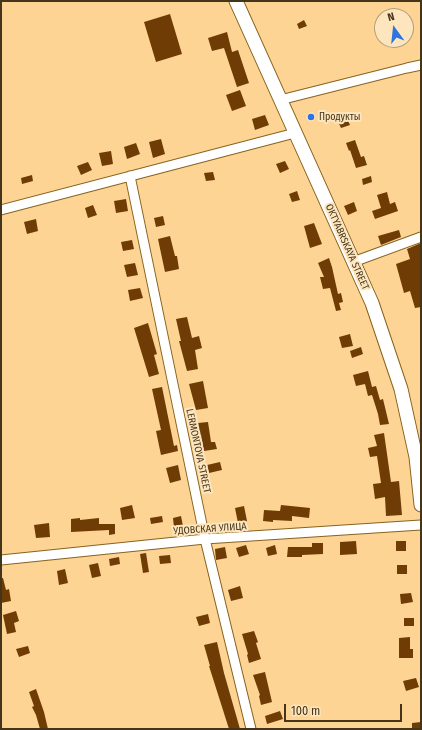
<!DOCTYPE html>
<meta charset="utf-8">
<style>
body{margin:0}
#map{position:relative;width:422px;height:730px;overflow:hidden;background:#fdd493;font-family:"Fira Sans Condensed",sans-serif}
canvas{display:block}
.frame{position:absolute;inset:0;border:2px solid #443419;pointer-events:none}
.north{position:absolute;left:374px;top:8px;width:40px;height:40px;box-sizing:border-box;background:#fde5be;border:1px solid #b39e7c;border-radius:50%;rotate:345deg;font-size:11px;font-weight:700;line-height:16px;text-align:center;color:#443419}
.north::after{content:'';display:block;margin:auto;width:14px;height:18px;background:#2d74e0;clip-path:polygon(50% 0,100% 100%,50% 72%,0 100%)}
.scale{position:absolute;left:284px;top:704px;width:118px;height:18px;box-sizing:border-box;border:2px solid #443419;border-top:0;padding-left:5px;font-size:12px;line-height:14px;white-space:nowrap;color:#443419;-webkit-text-stroke:3px #fde5be;paint-order:stroke}
</style>
<div id="map">
<canvas width="422" height="730"></canvas>
<div class="frame"></div>
<div class="north">N</div>
<div class="scale">100 m</div>
</div>
<script>
const context = document.querySelector('canvas').getContext('2d');
context.lineJoin = 'round';
function fill(path, color) { context.fillStyle = color; context.fill(path, 'evenodd'); }
const shape = rows => new Path2D(rows.map(r => 'M' + r).join(''));
function trace(path, color, width, dash) { context.strokeStyle = color; context.lineWidth = width; context.lineCap = dash ? 'butt' : 'round'; context.setLineDash(dash || []); context.stroke(path); }
function drawText(font, color, halo, rows, align = 'center') {
  context.font = font + ' "Fira Sans Condensed",sans-serif'; context.lineWidth = 4; context.setLineDash([]); context.textBaseline = 'middle'; context.strokeStyle = halo; context.fillStyle = color; for (const [text, x, y, turn = 0] of rows) {
    context.save(); context.translate(x, y); context.rotate((+turn || 0) * Math.PI / 180); context.textAlign = isNaN(turn) ? turn : align; if (halo) context.strokeText(text, 0, 0); context.fillText(text, 0, 0); context.restore();
  }
}
fill(shape([
 [170,14,182,54,156,62,144,22],
 [304,20,307,26,299,29,297,24],
 [227,32,232,52,238,50,249,83,237,87,224,48,212,51,208,38],
 [240,90,246,106,232,111,226,95],
 [265,115,269,125,255,130,252,119],
 [346,116,350,125,341,128,337,119],
 [161,139,165,154,153,158,149,142],
 [355,140,361,157,364,156,367,165,356,168,350,150,349,151,346,143],
 [136,143,140,154,127,159,124,147],
 [111,151,113,164,102,166,99,153],
 [285,161,289,169,280,173,276,164],
 [88,162,92,170,81,175,77,166],
 [213,172,215,180,206,181,204,173],
 [32,175,33,181,22,184,21,178],
 [371,176,372,182,363,185,362,179],
 [297,191,300,200,292,202,289,194],
 [387,192,390,204,395,202,398,211,375,219,372,211,381,208,377,195],
 [126,199,128,211,116,213,114,201],
 [354,202,357,211,348,215,344,206],
 [93,205,97,215,88,218,85,208],
 [163,216,165,225,156,227,154,218],
 [36,219,38,231,27,234,24,222],
 [314,223,322,244,310,248,304,226],
 [399,230,401,237,381,245,378,236],
 [170,236,175,256,177,256,179,269,165,272,158,239],
 [132,240,134,249,123,251,121,242],
 [421,243,421,307,415,308,410,291,404,293,396,264,410,259,407,249],
 [329,258,332,267,338,294,341,293,343,302,339,303,341,310,336,311,330,288,323,289,320,277,324,277,318,263],
 [135,263,138,275,127,277,124,265],
 [140,288,143,298,130,301,128,290],
 [187,317,192,338,199,336,202,348,195,350,198,369,187,371,179,341,181,341,176,319],
 [148,323,157,354,154,355,159,374,149,377,134,328],
 [350,334,353,346,342,348,339,337],
 [361,347,363,354,352,358,350,351],
 [368,371,372,387,376,386,380,400,383,399,389,424,380,425,378,414,372,395,368,396,365,384,356,386,353,375],
 [203,381,208,408,196,410,189,384],
 [162,387,174,446,177,445,178,451,161,455,156,431,161,430,152,389],
 [208,422,211,442,215,442,217,449,204,451,198,423],
 [384,433,391,482,399,481,402,515,386,516,385,497,375,499,373,484,381,483,377,456,370,457,368,448,377,446,374,435],
 [220,462,222,470,209,473,207,465],
 [178,465,181,480,170,483,166,468],
 [132,505,135,518,122,520,120,508],
 [281,505,310,508,309,518,292,516,292,521,273,520,273,522,263,521,264,510,280,511],
 [244,506,247,521,238,523,235,508],
 [162,516,163,522,151,524,150,518],
 [181,516,183,526,174,528,173,518],
 [80,518,80,520,99,518,99,524,115,524,115,534,109,535,109,530,71,532,71,519],
 [49,523,50,537,36,538,34,525],
 [356,541,357,554,340,555,340,542],
 [396,541,406,541,406,551,396,551],
 [312,543,323,543,323,554,302,555,302,557,287,557,288,547,312,547],
 [246,545,249,554,239,557,236,548],
 [275,545,277,554,268,556,266,548],
 [225,547,227,558,216,560,215,549],
 [146,553,149,572,143,573,140,554],
 [170,555,171,563,160,564,159,556],
 [119,557,120,564,110,566,109,559],
 [98,563,101,576,92,578,89,565],
 [397,565,407,565,407,574,397,574],
 [65,569,68,583,59,585,57,571],
 [1,578,3,578,6,590,9,589,11,601,1,603],
 [240,586,243,598,231,601,228,590],
 [411,593,413,602,401,604,400,594],
 [16,611,19,621,14,623,16,632,7,634,3,615],
 [208,614,210,623,199,626,196,617],
 [404,618,414,618,414,626,404,626],
 [254,631,258,642,256,643,261,659,249,663,247,655,248,654,242,634],
 [410,637,410,649,413,649,413,658,399,658,399,638],
 [217,642,224,673,240,729,229,729,209,666,210,666,204,645],
 [28,646,30,653,19,657,16,649],
 [265,672,272,702,261,705,259,696,260,695,253,675],
 [416,678,419,687,406,691,403,681],
 [36,689,44,712,48,729,40,729,36,715,32,707,34,706,29,692],
 [280,711,283,719,267,724,265,716],
 [421,722,421,729,412,729,412,723]
]), '#6f3c06');
const street = shape([
 [280,100,407,68,421,65],
 [130,176,205,539,251,729],
 [1,210,295,133],
 [353,262,421,237],
 [1,560,205,539,421,525]
]);
const secondary = shape([
 [236,1,372,303,401,389,416,457,421,505]
]);
trace(street, '#876320', 11);
trace(secondary, '#876320', 15);
trace(street, '#fff', 9);
trace(secondary, '#fff', 13);
for (const [x, y, r, color] of [
 [311,117,4,"#2d74e0"]
]) { const dot = new Path2D(); dot.arc(x, y, r, 0, 2 * Math.PI); context.fillStyle = color; context.fill(dot); trace(dot, '#fde5be', 1.5); }
drawText('10px', '#443419', '#fde5be', [
 ["Продукты",319,117]
], 'left');
drawText('10px', '#443419', '#fde5be', [
 ["OKTYABRSKAYA STREET",347,247,66],
 ["LERMONTOVA STREET",198,451,78],
 ["УДОВСКАЯ УЛИЦА",210,529,-4]
]);
</script>
